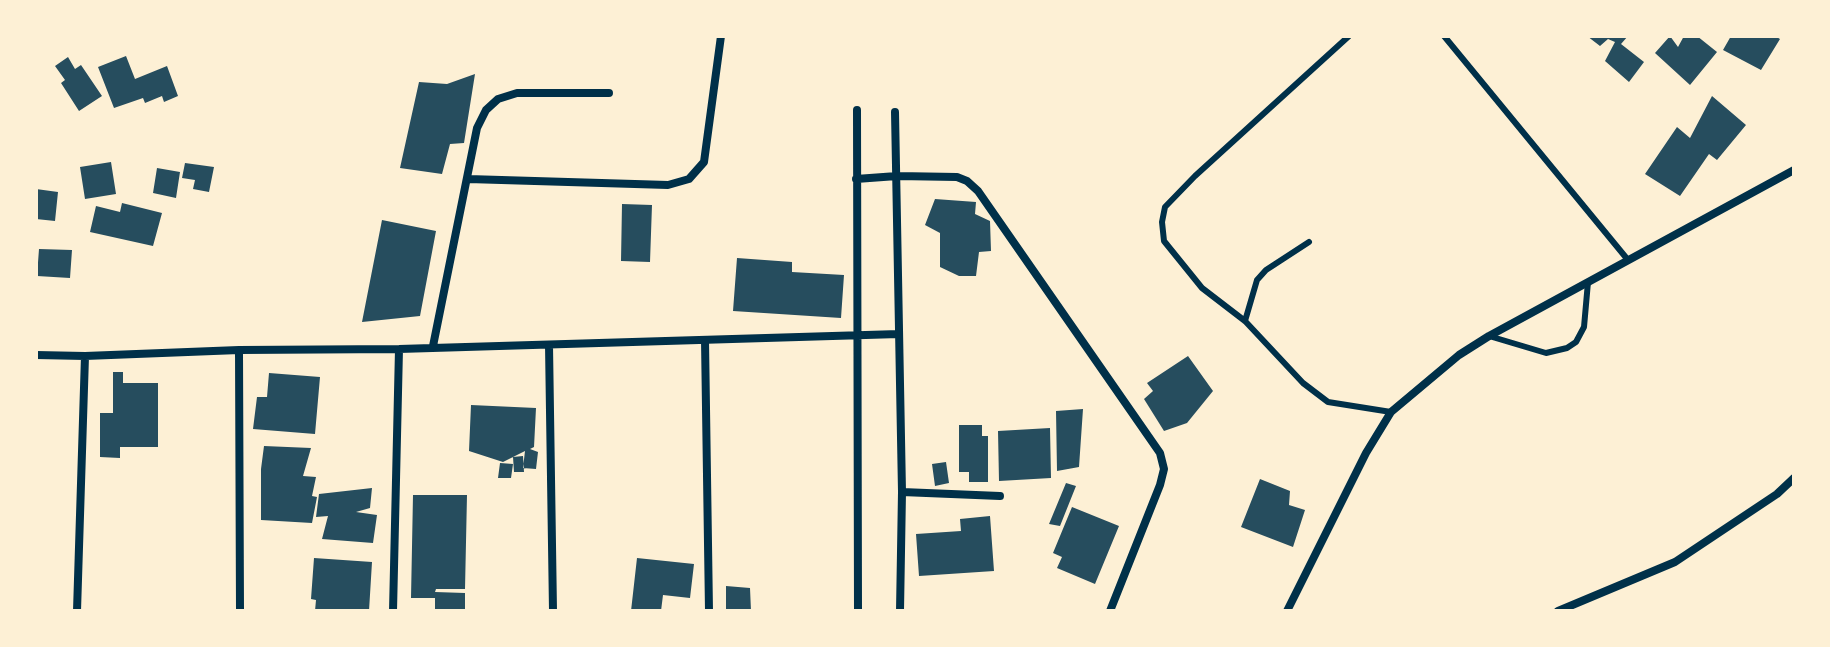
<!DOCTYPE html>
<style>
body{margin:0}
#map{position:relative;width:1830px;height:647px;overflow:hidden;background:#fdf0d5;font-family:"Golos Text",sans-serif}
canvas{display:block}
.frame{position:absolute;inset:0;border:38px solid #fdf0d5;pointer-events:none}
</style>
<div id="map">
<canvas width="1830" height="647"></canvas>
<div class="frame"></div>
</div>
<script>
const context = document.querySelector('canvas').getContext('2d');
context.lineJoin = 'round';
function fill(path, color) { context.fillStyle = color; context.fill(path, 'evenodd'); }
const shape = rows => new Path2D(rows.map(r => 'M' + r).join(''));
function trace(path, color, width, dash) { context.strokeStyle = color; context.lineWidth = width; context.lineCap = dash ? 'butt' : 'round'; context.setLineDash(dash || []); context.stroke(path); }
fill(shape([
 [1587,36,1628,36,1621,44,1644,62,1629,82,1605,61,1615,42,1608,39,1600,46],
 [1670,36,1678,47,1684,36,1697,36,1717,52,1690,85,1655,53],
 [1731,36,1775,36,1780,39,1761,70,1723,50],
 [126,56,135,79,167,66,178,96,164,102,162,96,145,103,143,98,114,108,98,67],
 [68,57,75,69,81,65,102,96,79,111,61,83,65,80,55,66],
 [475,74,464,143,450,144,442,174,400,168,419,82,447,84],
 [1712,96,1746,125,1717,160,1709,154,1680,196,1645,174,1677,127,1690,138],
 [111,162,116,194,85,199,80,167],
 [185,163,214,167,209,192,193,189,195,180,182,178],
 [157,168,180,172,176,198,153,193],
 [36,189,58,192,55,221,36,219],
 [935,199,976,202,975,214,990,221,991,251,979,252,976,276,959,276,940,267,940,233,925,225],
 [122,203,162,213,153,246,90,232,96,206,120,212],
 [622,204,652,205,650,262,621,261],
 [382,220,436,231,420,316,362,322],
 [39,249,72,250,70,278,37,276],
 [737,258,792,262,792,272,844,275,841,318,733,311],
 [1188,356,1213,391,1187,423,1164,431,1144,399,1153,391,1147,383],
 [113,372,123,372,123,383,158,383,158,447,120,447,120,458,100,457,100,413,113,413],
 [269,373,320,377,315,434,253,429,257,397,267,397],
 [471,405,536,408,534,447,530,449,538,452,536,469,523,468,525,451,503,462,469,451],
 [1083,409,1079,467,1057,471,1056,411],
 [959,425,982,425,982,436,988,436,988,482,969,482,969,472,959,472],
 [1050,428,1051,478,999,481,998,431],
 [264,446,311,448,303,476,316,477,312,496,317,497,312,523,261,520,261,469],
 [523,456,524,472,514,472,513,457],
 [946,462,949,483,935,486,932,464],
 [500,463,513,464,511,478,498,478],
 [1260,479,1290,491,1289,505,1305,510,1293,547,1241,527],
 [1066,483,1076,486,1060,526,1049,524],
 [372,488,370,508,356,512,377,515,373,543,322,539,328,516,316,517,319,494],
 [413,495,467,495,465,589,436,589,435,592,465,593,465,611,435,611,435,598,411,598],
 [1072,507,1119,526,1095,584,1057,568,1062,557,1053,553],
 [990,516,994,571,919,576,916,534,961,531,960,519],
 [314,558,372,562,369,611,315,611,316,600,311,599],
 [637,558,694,564,690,598,663,595,661,611,631,611],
 [726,586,750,588,751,611,726,611]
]), '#264d5e');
trace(shape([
 [1349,36,1195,176,1165,207,1162,222,1164,241,1202,288,1245,321,1303,383,1328,402,1391,412],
 [1444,36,1628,260],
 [1245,321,1257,280,1266,270,1309,242],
 [1489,336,1546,353,1567,348,1576,342,1584,327,1588,282]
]), '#003049', 6);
trace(shape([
 [857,110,858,611],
 [895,112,902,492,900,611],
 [468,179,668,185,689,179,704,162,721,36],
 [856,179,897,176,957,177,967,181,978,191,1160,453,1164,469,1160,485,1110,611],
 [705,340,709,611],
 [549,345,553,611],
 [433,346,477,128,486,110,498,99,517,93,609,93],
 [239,350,240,611],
 [36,355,85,356,239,350,399,349,899,334],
 [902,492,1000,496],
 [77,611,85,356],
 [393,611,399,349],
 [1287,611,1366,453,1391,412,1459,355,1489,336,1794,170],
 [1558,611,1675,562,1777,494,1794,478]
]), '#003049', 8);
</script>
